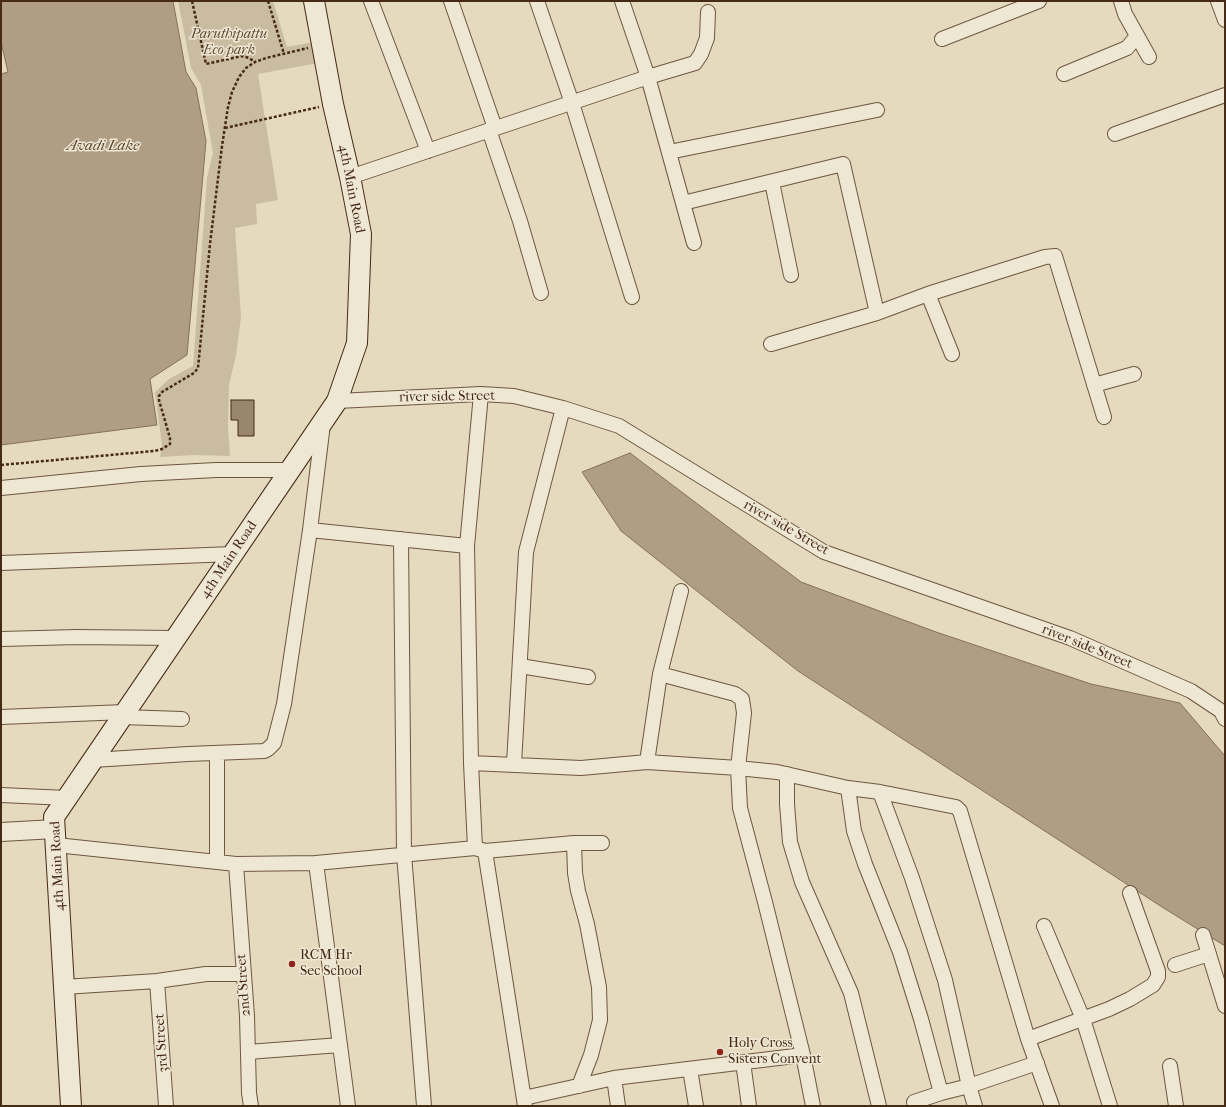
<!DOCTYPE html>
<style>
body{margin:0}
#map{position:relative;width:1226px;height:1107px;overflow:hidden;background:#e5dabd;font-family:"IM FELL French Canon",serif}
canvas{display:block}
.frame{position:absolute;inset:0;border:2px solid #472a15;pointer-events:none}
</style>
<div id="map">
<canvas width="1226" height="1107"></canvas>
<div class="frame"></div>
</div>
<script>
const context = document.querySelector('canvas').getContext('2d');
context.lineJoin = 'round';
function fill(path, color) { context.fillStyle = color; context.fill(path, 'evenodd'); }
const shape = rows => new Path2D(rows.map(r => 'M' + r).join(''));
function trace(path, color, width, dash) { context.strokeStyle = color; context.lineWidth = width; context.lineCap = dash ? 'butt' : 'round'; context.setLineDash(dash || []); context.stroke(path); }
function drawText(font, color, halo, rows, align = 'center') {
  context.font = font + ' "IM FELL French Canon",serif'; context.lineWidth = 3; context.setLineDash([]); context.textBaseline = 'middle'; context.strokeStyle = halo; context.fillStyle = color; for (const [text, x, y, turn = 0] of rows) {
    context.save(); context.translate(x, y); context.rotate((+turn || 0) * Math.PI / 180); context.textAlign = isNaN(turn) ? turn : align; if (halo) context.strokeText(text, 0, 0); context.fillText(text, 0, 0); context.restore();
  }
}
fill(shape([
 [178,1,273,1,287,47,314,42,318,63,258,74,278,200,256,204,257,224,235,228,241,317,236,355,229,385,228,426,230,456,193,455,160,457,162,445,155,392,169,379,193,366,207,178,213,153,201,85,191,68]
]), '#cabca0');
const water = shape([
 [1,1,173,1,186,72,196,88,206,141,187,355,150,379,157,425,1,445,1,74,8,72,1,42,1,1],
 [630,453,801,582,936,632,1091,684,1180,703,1225,756,1225,946,1162,907,798,671,621,531,582,472,630,453]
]);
fill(water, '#af9e84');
trace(water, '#857058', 1);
const building = shape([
 [231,400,254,400,254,436,238,436,238,420,231,420,231,400]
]);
fill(building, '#99866c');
trace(building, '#472a15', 1);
const minor = shape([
 [371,1,428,151],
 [451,1,495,128],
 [537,1,572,103,632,297],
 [622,1,648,77,694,243],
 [1121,1,1125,14,1149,57],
 [1218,1,1225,20],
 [942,39,1039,1],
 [1064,74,1127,48,1137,36],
 [489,130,520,221,541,293],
 [1115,134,1225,95],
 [669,152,877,110],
 [350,177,648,77,695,63,701,54,707,38,708,12],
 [772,182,791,275],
 [683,203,843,164,877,313],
 [928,294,952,354],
 [771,344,877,313,928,294,1045,257,1055,256,1104,417],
 [1094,385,1134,374],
 [337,401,481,394,514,396,563,408,619,426,824,552,1070,638,1191,691,1221,711,1225,719],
 [1,488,141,474,216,470,290,470],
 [310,530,467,546],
 [401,539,404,854,424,1106],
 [1,563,233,554],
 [1,639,77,637,176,638],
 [520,666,588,677],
 [660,674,735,694,742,699,744,713,738,768,740,808,765,902,803,1055,813,1106],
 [1,717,125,712],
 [122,717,182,719],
 [217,753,217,862],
 [93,760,188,754,264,751,268,749,274,743,284,704,310,530,323,424],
 [647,762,660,674,681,591],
 [471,763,581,768,647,762,738,768,777,772,848,788,880,792,956,807,960,811,1028,1039,1052,1106],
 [514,764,526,552,563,408],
 [787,774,787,804,790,842,802,882,851,993,879,1106],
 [848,788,854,831,865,864,900,952,921,1019,941,1093,969,1086,1037,1063],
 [880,792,912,878,945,980,969,1086,975,1106],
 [1,795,67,798],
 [574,843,575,873,578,891,587,924,599,987,600,1020,591,1055,579,1086],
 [56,845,236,864,316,863,475,848,485,851,574,843,602,843],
 [475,848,471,763,467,546,481,394],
 [485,851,525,1106],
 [316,863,348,1106],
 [236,864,247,1016,249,1093,251,1106],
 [1044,926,1083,1019,1110,1106],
 [1203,935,1225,1006],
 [1175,965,1209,954],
 [157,981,166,1106],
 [64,987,157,981,206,974,244,974],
 [1028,1039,1109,1009,1130,999,1153,985,1158,977,1158,971,1130,893],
 [248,1052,340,1045],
 [743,1062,749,1106],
 [1170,1066,1176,1106],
 [690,1069,696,1106],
 [614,1078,618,1106],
 [524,1098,614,1078,803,1055],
 [915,1106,914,1102,941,1093]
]);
const tertiary = shape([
 [1,832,55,829]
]);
const secondary = shape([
 [71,1106,54,817,337,401,357,343,361,234,350,177,333,104,314,1]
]);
trace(minor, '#6e563f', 16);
trace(tertiary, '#6e563f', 20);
trace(secondary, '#472a15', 22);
trace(shape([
 [192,1,206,64,242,56,249,58,255,62],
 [268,1,284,54],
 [225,128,319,107],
 [1,465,154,451,162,449,170,444,170,438,159,400,159,396,162,392,194,373,198,368,210,244,222,146,228,107,232,92,239,77,246,68,255,62,266,58,308,48]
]), '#472a15', 2.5, [3, 2]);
trace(minor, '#eee7d4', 14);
trace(tertiary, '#eee7d4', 18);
trace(secondary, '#eee7d4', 20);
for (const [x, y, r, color] of [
 [292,964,4,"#8f2418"],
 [720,1052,4,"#8f2418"]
]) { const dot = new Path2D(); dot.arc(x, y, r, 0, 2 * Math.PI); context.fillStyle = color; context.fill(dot); trace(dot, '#eee7d4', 1.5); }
drawText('italic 14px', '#614731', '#eee7d4', [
 ["Paruthipattu",229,35],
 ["Eco park",229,51]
]);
drawText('14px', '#472a15', '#eee7d4', [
 ["4th Main Road",351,189,79],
 ["river side Street",447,397,-1],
 ["river side Street",786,528,30],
 ["4th Main Road",229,560,-56],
 ["river side Street",1087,647,22],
 ["4th Main Road",58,866,-93],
 ["2nd Street",244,985,-94],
 ["3rd Street",162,1043,-94]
]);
drawText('14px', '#472a15', '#eee7d4', [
 ["RCM Hr",300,956],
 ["Sec School",300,972],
 ["Holy Cross",728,1044],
 ["Sisters Convent",728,1060]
], 'left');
drawText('italic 15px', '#614731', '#eee7d4', [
 ["Avadi Lake",103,146]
]);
</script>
